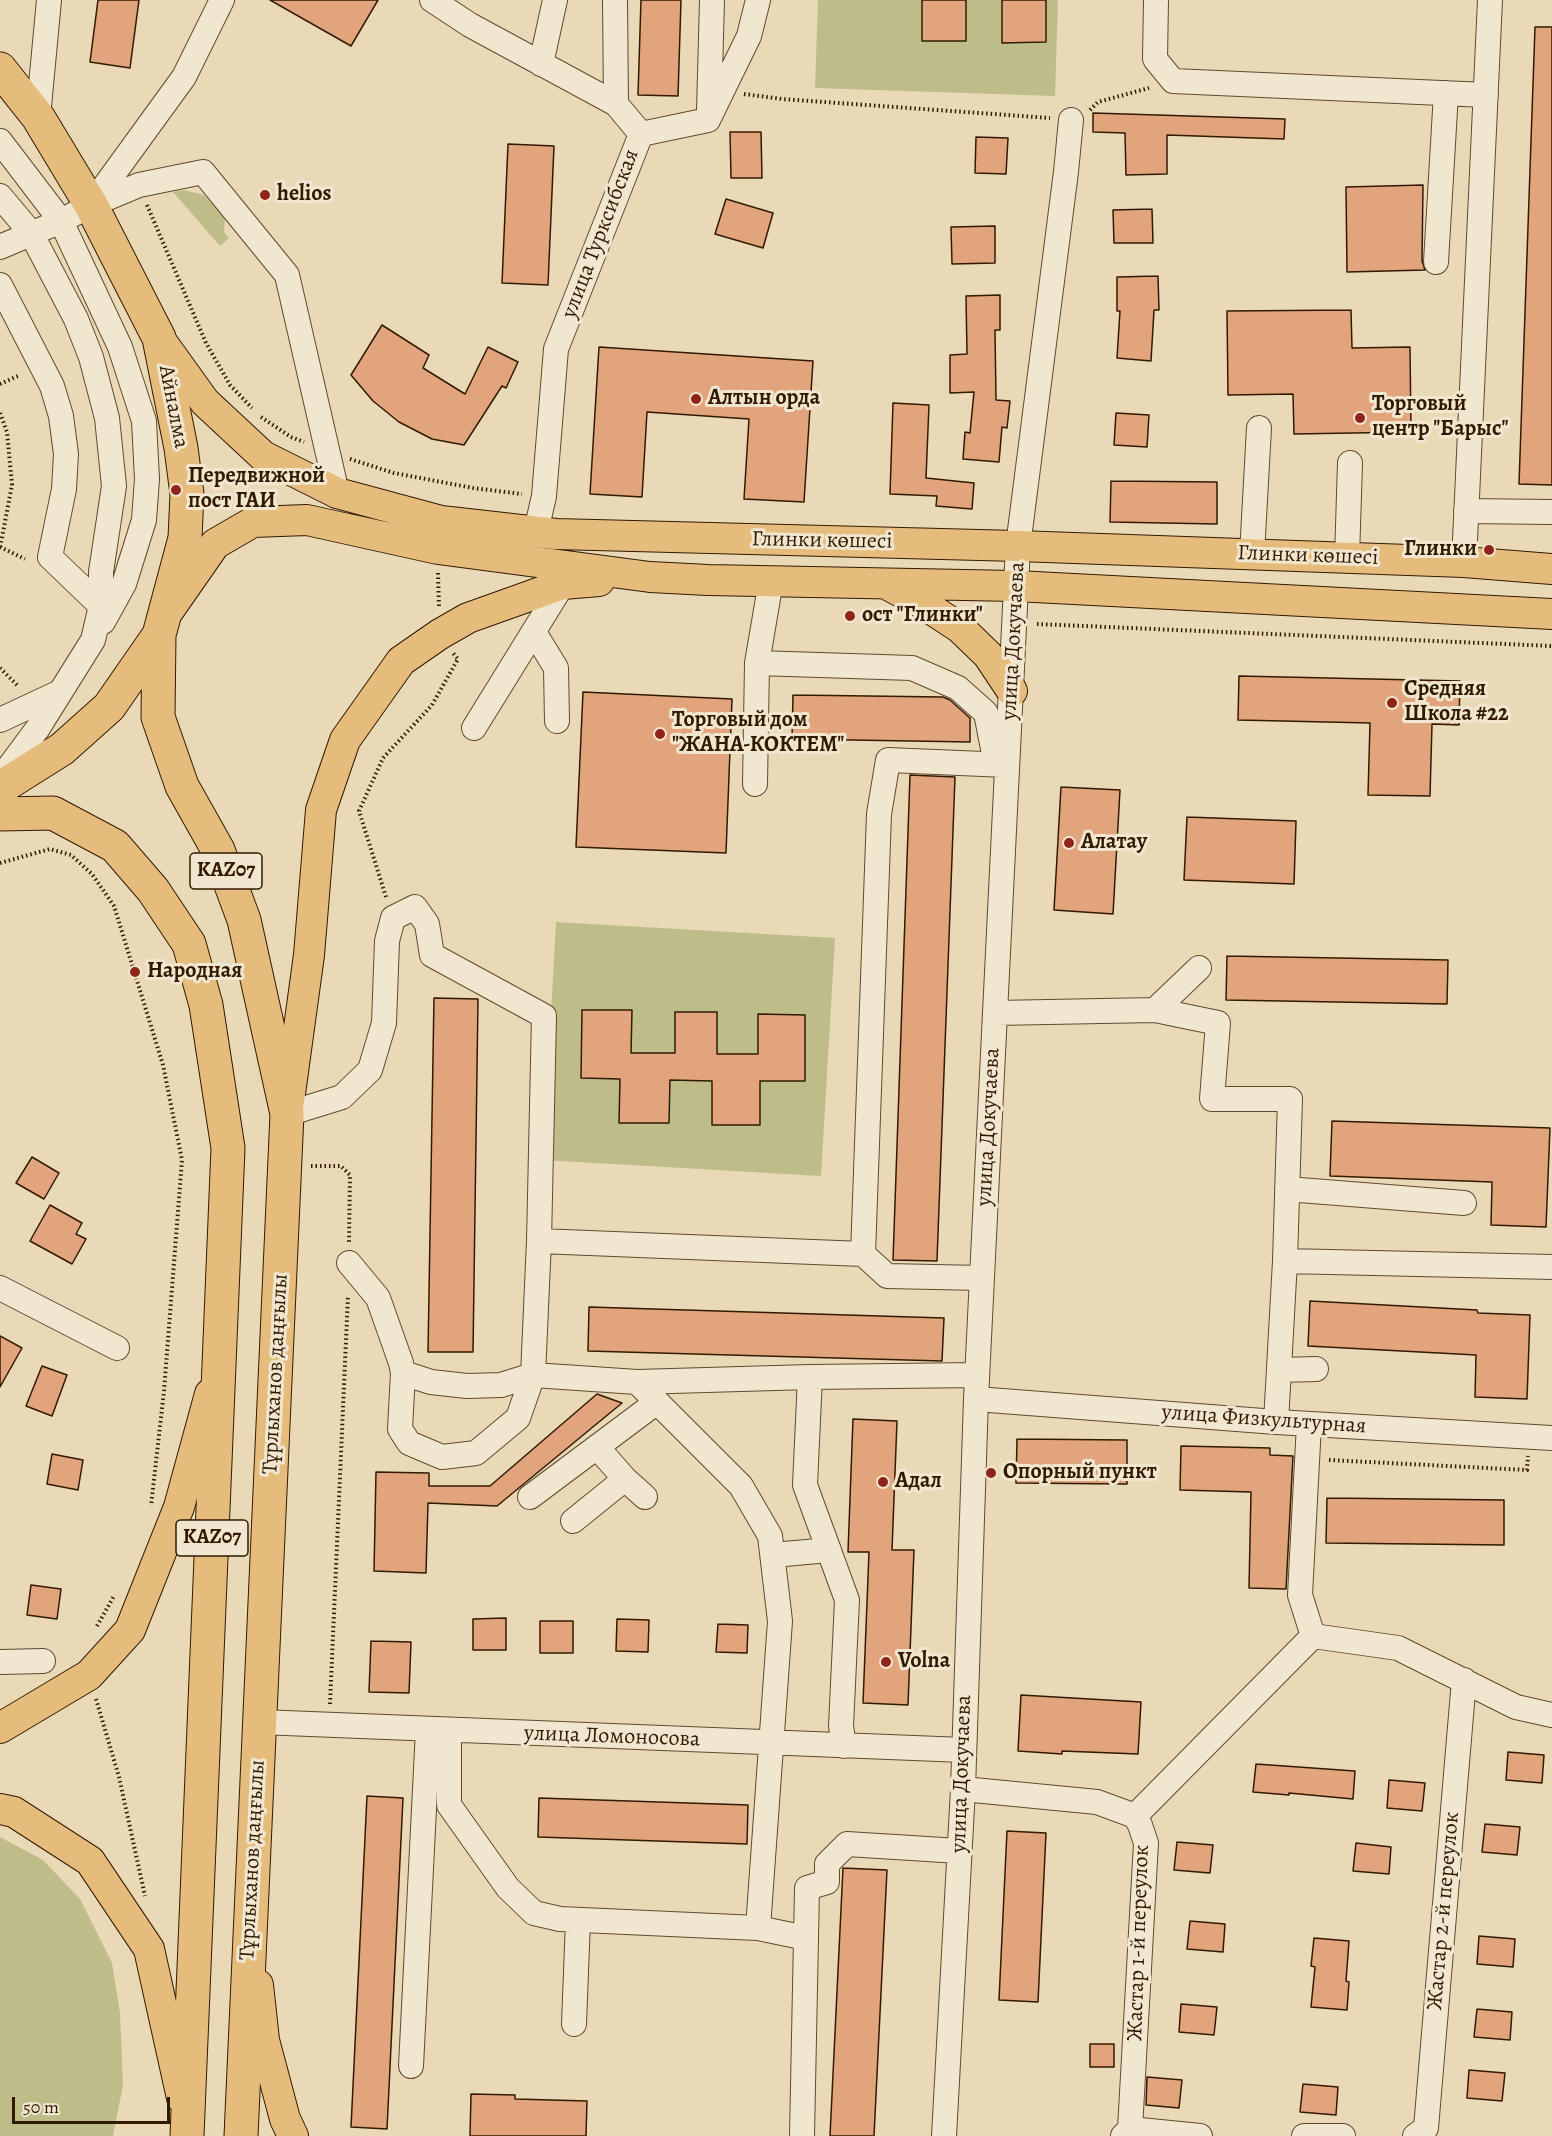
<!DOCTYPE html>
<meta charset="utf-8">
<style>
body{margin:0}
#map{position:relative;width:1552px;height:2136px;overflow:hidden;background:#ead9b7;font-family:Alegreya,serif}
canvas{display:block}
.scale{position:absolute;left:12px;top:2097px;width:158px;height:27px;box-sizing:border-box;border:3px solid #321a01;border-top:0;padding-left:8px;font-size:18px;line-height:21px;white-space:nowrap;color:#321a01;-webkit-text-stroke:4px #f1e6d0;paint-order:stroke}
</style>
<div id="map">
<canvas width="1552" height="2136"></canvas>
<div class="scale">50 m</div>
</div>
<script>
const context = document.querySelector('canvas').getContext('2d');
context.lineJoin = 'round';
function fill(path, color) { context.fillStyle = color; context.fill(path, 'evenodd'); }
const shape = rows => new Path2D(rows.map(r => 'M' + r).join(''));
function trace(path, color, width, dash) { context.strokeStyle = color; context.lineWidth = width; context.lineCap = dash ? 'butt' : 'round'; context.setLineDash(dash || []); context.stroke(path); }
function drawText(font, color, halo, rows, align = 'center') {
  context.font = font + ' Alegreya,serif'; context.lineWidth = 6; context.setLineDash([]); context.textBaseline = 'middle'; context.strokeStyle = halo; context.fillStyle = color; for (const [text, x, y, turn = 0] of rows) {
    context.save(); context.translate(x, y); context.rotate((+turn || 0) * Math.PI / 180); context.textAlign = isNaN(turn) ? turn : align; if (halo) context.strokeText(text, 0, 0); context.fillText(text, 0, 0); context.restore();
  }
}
fill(shape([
 [818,0,1058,0,1055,96,815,88],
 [184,190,204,195,225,218,224,232,229,238,220,246,173,192],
 [556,922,835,938,821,1176,543,1160],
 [0,1837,43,1860,80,1899,112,1963,120,2013,123,2085,113,2136,0,2136]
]), '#bebd89');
const building = shape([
 [98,0,139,0,130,68,90,62,98,0],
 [270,0,378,0,351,46,270,0],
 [641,0,681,0,678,96,638,95,641,0],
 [922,0,966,0,966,41,922,41,922,0],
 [1002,0,1046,0,1046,42,1002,43,1002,0],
 [1535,27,1552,27,1552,485,1519,484,1535,27],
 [1093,113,1285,119,1284,139,1167,135,1167,174,1126,175,1125,133,1093,132,1093,113],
 [730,132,761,132,762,178,731,178,730,132],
 [976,137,1008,138,1006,174,975,173,976,137],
 [508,144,554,146,548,285,502,283,508,144],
 [1423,185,1422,261,1425,270,1347,272,1346,187,1423,185],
 [726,199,773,213,763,248,715,234,726,199],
 [1152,209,1153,243,1114,243,1113,210,1152,209],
 [995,226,995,263,952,264,951,227,995,226],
 [1158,276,1159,310,1154,310,1151,361,1117,358,1120,311,1117,311,1117,277,1158,276],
 [1000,295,1000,330,995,330,996,400,1010,401,1007,428,1002,427,999,462,963,459,965,432,970,433,974,392,950,393,950,355,967,354,966,296,1000,295],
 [1351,310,1352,348,1410,347,1411,432,1294,434,1293,394,1228,395,1227,311,1351,310],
 [382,325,429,355,423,368,465,394,488,347,518,362,506,388,502,386,464,445,432,439,399,422,373,401,351,375,382,325],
 [599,347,813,361,804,502,744,499,749,419,647,412,642,497,590,494,599,347],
 [893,403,929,405,926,478,974,483,972,509,936,506,937,496,890,494,893,403],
 [1116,413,1149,415,1147,447,1114,445,1116,413],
 [1111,481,1217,482,1217,524,1110,522,1111,481],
 [1239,676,1460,681,1459,725,1432,724,1430,796,1368,795,1370,723,1238,720,1239,676],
 [583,692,732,699,726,853,576,847,583,692],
 [793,695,943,697,950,700,970,718,970,742,792,739,793,695],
 [910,775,955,777,937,1261,893,1260,910,775],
 [1061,787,1120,790,1113,914,1054,910,1061,787],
 [1187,817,1296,821,1294,884,1184,880,1187,817],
 [1227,956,1448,960,1447,1004,1226,1000,1227,956],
 [434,998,478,999,473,1352,428,1352,434,998],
 [582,1010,632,1010,631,1053,675,1053,675,1012,717,1012,717,1054,758,1054,758,1014,805,1015,805,1081,760,1081,760,1125,712,1125,712,1081,670,1080,669,1123,619,1123,620,1079,581,1078,582,1010],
 [1332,1121,1550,1128,1546,1227,1491,1225,1492,1182,1330,1176,1332,1121],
 [32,1157,59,1173,44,1199,16,1183,32,1157],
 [50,1205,82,1223,76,1234,86,1239,72,1264,30,1241,50,1205],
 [1310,1301,1477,1310,1478,1313,1530,1315,1527,1399,1475,1397,1476,1355,1308,1346,1310,1301],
 [589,1307,944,1318,942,1361,588,1351,589,1307],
 [0,1336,22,1348,0,1387,0,1336],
 [42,1366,67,1375,52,1416,26,1406,42,1366],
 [597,1394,622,1403,497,1506,428,1503,426,1573,374,1571,376,1472,429,1473,429,1486,490,1486,597,1394],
 [853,1419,897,1421,892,1550,914,1550,908,1705,863,1703,869,1552,848,1552,853,1419],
 [1017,1439,1127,1440,1127,1484,1016,1483,1017,1439],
 [1181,1446,1270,1448,1270,1455,1293,1456,1286,1589,1249,1588,1251,1492,1180,1490,1181,1446],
 [52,1454,83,1460,78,1490,47,1484,52,1454],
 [1327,1498,1504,1500,1504,1545,1326,1543,1327,1498],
 [31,1585,61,1589,57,1619,27,1615,31,1585],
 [506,1618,506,1650,473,1650,473,1619,506,1618],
 [617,1619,649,1620,648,1652,616,1651,617,1619],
 [540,1621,573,1621,573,1653,540,1653,540,1621],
 [718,1624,748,1625,747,1653,716,1652,718,1624],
 [371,1641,411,1642,409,1693,369,1692,371,1641],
 [1021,1695,1141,1702,1138,1754,1062,1751,1062,1754,1018,1751,1021,1695],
 [1508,1752,1544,1755,1542,1783,1506,1780,1508,1752],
 [1256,1764,1355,1771,1353,1799,1289,1793,1289,1795,1253,1792,1256,1764],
 [1389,1780,1425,1783,1422,1811,1387,1808,1389,1780],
 [367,1796,403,1798,387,2129,351,2127,367,1796],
 [539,1798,748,1805,747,1844,538,1837,539,1798],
 [1485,1824,1520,1827,1517,1855,1482,1852,1485,1824],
 [1007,1831,1046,1833,1038,2002,999,2000,1007,1831],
 [1177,1842,1213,1845,1210,1873,1174,1870,1177,1842],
 [1356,1843,1391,1847,1389,1874,1353,1871,1356,1843],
 [843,1868,887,1870,874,2136,830,2136,843,1868],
 [1190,1921,1225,1924,1223,1952,1187,1949,1190,1921],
 [1479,1936,1515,1939,1513,1967,1477,1964,1479,1936],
 [1314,1938,1349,1941,1346,1981,1349,1982,1347,2010,1311,2007,1315,1967,1311,1966,1314,1938],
 [1181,2004,1217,2007,1214,2035,1179,2032,1181,2004],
 [1477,2009,1512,2012,1510,2040,1474,2037,1477,2009],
 [1090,2044,1114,2044,1114,2067,1090,2067,1090,2044],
 [1469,2070,1505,2073,1502,2101,1467,2098,1469,2070],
 [1147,2077,1182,2080,1179,2108,1146,2105,1147,2077],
 [1303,2084,1338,2087,1336,2115,1300,2112,1303,2084],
 [471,2094,515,2095,515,2099,587,2101,586,2136,470,2136,471,2094]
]);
fill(building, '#e1a47c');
trace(building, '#321a01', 1.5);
const minor = shape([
 [432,0,470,25,616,104,641,134],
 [615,0,616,104],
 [1156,0,1155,59,1173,81,1486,95],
 [541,64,555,0],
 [709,111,712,0],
 [38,117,49,0],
 [0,141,61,221,120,347,144,421,147,479,144,520,124,584,103,622],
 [0,196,31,233,76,319,91,357,107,418,114,486,101,572,101,606,93,640,38,728,0,779],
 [91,205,184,77,222,0],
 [0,247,61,221,91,205,139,185,203,172,287,275,337,493],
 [1436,262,1446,93],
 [0,285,52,386,61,416,66,454,64,489,50,557,101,606],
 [1466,511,1552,512],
 [536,531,544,496,556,349,641,134,708,120,749,36,758,0],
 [1252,554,1259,428],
 [1347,558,1350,463],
 [1464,562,1490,0],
 [771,581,757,663,912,668,958,688,986,713,996,764],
 [534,632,556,668,557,721],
 [0,720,58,693],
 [474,728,563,584],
 [755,784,757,663],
 [1155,1010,1218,1023,1212,1099,1290,1099,1285,1261],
 [995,1013,1155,1010,1199,968],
 [287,1114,342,1097,370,1070,384,1023,387,941,393,918,415,907,427,924,432,955,544,1016,539,1241,863,1254],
 [1287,1189,1464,1203],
 [539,1241,533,1375,637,1382,741,1486,770,1536,780,1621,758,1928,806,1938],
 [349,1263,378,1298,401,1363,403,1373,400,1429,409,1443,442,1457,476,1453,518,1418,533,1375],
 [982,1278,887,1276,863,1254,879,814,888,760,1007,765],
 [0,1288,117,1348],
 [1279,1370,1316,1369],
 [403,1373,431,1382,467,1386,501,1385,533,1375],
 [637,1382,810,1377],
 [976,1399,1276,1422,1552,1438],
 [1276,1422,1285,1261,1552,1267],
 [1309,1424,1300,1595,1313,1636],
 [625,1479,645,1497],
 [530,1497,657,1402],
 [573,1521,625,1479,597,1447],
 [773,1555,829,1550],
 [1313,1636,1398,1648,1516,1707,1552,1715],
 [0,1662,43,1661],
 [260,1722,964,1750],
 [449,1730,449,1805,508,1888,534,1913,560,1919,758,1928],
 [844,1746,841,1726,847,1600,805,1485,810,1377,977,1375],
 [963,1789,1097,1802,1135,1816,1140,1825,1146,1843,1130,2129,1123,2136],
 [1135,1816,1313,1636],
 [574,2024,578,1920],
 [411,2066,428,1730],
 [1130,2129,1200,2136],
 [802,2136,807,1888,827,1882,827,1864,847,1844,959,1851],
 [944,2136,963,1789,976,1399,1018,546,1066,172,1071,120],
 [1304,2136,1343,2136],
 [1415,2136,1426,2128,1464,1680]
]);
const major = shape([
 [159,338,205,402,263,456,337,493,441,521,556,534,1018,546,1464,562,1552,569],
 [890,586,925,605,960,628,988,655,1012,691],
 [169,610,215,544,253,522,307,520,438,549,650,577,708,580,1016,586,1552,614],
 [288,1108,309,955,321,810,345,740,401,661,440,634,468,618,563,584,599,581],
 [0,1728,89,1675,130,1630,179,1507,210,1394],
 [0,1809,14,1812,90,1861,149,1949,182,2098],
 [258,1985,264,2040,285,2119,293,2136]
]);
const highway = shape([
 [0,69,38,117,91,205,159,338,181,448,187,494,185,538,159,635,109,707,62,749,0,788],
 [159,635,158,717,182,786,218,850,244,920,287,1114,241,2136],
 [0,814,53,813,115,846,153,890,189,944,206,1005,228,1148,187,2136]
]);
trace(minor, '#604a2e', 26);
trace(major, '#321a01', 32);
trace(highway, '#321a01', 35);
trace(shape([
 [744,94,782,99,1050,118],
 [1090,110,1098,102,1149,88],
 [147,205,206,343,230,385,252,408],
 [0,384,18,376],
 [0,413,7,432,12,485,0,548],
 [261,417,291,437,304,442],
 [350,459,394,473,473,488,522,494],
 [0,547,25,559],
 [438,573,439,608],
 [1037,624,1552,646],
 [0,668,19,687],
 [0,863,50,849,71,855,92,874,114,906,163,1065,182,1160,164,1391,151,1506],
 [386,897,359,811,383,758,432,705,458,659,453,653],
 [311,1166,341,1166,350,1175,349,1242],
 [1329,1460,1527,1470,1528,1456],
 [97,1626,114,1596],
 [96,1699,119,1777,145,1896],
 [330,1704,348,1295]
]), '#321a01', 4, [1.5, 3]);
trace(minor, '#f1e6d0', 24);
trace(major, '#e5bc7c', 30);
trace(highway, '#e5bc7c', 33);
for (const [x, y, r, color] of [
 [265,195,6,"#8f2418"],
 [696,399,6,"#8f2418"],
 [1360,418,6,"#8f2418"],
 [176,490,6,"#8f2418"],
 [1489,550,6,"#8f2418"],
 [850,616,6,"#8f2418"],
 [1392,703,6,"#8f2418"],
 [660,734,6,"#8f2418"],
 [1069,843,6,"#8f2418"],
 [135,972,6,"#8f2418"],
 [991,1473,6,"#8f2418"],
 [883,1482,6,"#8f2418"],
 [886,1662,6,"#8f2418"]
]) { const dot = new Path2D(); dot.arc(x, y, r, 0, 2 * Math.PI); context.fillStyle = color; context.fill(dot); trace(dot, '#f1e6d0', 2); }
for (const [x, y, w] of [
 [226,871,72],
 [212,1538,72]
]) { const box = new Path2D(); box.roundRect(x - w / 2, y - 18, w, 36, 4.5); context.fillStyle = '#f1e6d0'; context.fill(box); trace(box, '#321a01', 1.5); }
drawText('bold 21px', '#321a01', null, [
 ["KAZ07",226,871],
 ["KAZ07",212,1538]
]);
drawText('bold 22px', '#321a01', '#f1e6d0', [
 ["helios",277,195],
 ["Алтын орда",708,399],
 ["Торговый",1372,405],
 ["центр \"Барыс\"",1372,430],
 ["Передвижной",188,477],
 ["пост ГАИ",188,502],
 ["Глинки",1477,550,"right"],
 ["ост \"Глинки\"",862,616],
 ["Средняя",1404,690],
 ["Школа #22",1404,715],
 ["Торговый дом",672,721],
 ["\"ЖАНА-КОКТЕМ\"",672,746],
 ["Алатау",1081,843],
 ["Народная",147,972],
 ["Опорный пункт",1003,1473],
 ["Адал",895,1482],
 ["Volna",898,1662]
], 'left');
drawText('22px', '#321a01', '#f1e6d0', [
 ["улица Турксибская",601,234,-69],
 ["Айналма",173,407,79],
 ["Глинки көшесі",822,541,1],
 ["Глинки көшесі",1308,556,2],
 ["улица Докучаева",1014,641,-87],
 ["улица Докучаева",989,1127,-87],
 ["Тұрлыханов даңғылы",276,1374,-87],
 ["улица Физкультурная",1264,1420,4],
 ["улица Ломоносова",612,1737,2],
 ["улица Докучаева",962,1774,-88],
 ["Тұрлыханов даңғылы",253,1860,-87],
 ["Жастар 2-й переулок",1444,1911,-85],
 ["Жастар 1-й переулок",1139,1943,-88]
]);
</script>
